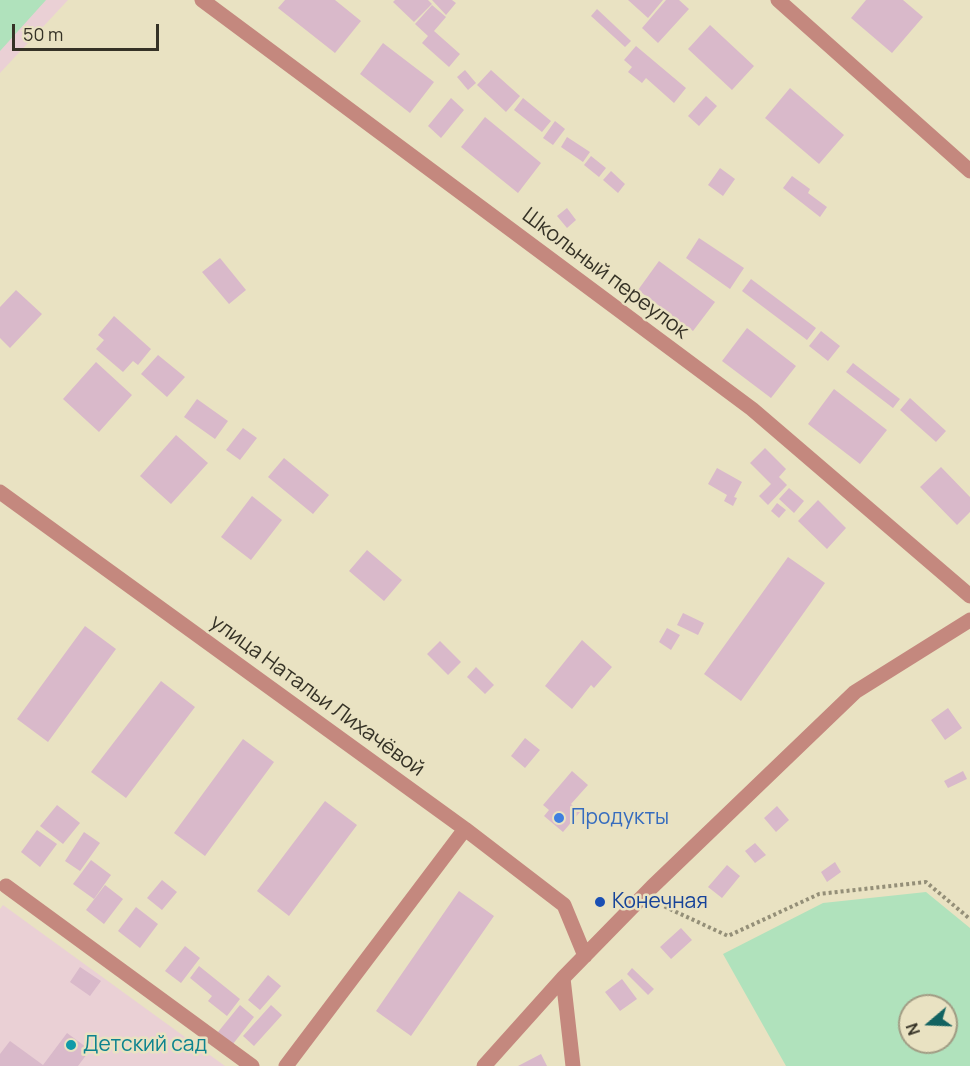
<!DOCTYPE html>
<meta charset="utf-8">
<style>
body{margin:0}
#map{position:relative;width:970px;height:1066px;overflow:hidden;background:#e9e2c2;font-family:Manrope,sans-serif}
canvas{display:block}
.north{position:absolute;left:898px;top:994px;width:60px;height:60px;box-sizing:border-box;background:#e9e2c2;border:2px solid #a19c84;border-radius:50%;rotate:251deg;font-size:16px;font-weight:700;line-height:24px;text-align:center;color:#353226}
.north::after{content:'';display:block;margin:auto;width:21px;height:27px;background:#136361;clip-path:polygon(50% 0,100% 100%,50% 72%,0 100%)}
.scale{position:absolute;left:12px;top:24px;width:147px;height:27px;box-sizing:border-box;border:3px solid #353226;border-top:0;padding-left:8px;font-size:18px;line-height:21px;white-space:nowrap;color:#353226;-webkit-text-stroke:4px #e9e2c2;paint-order:stroke}
</style>
<div id="map">
<canvas width="970" height="1066"></canvas>
<div class="north">N</div>
<div class="scale">50 m</div>
</div>
<script>
const context = document.querySelector('canvas').getContext('2d');
context.lineJoin = 'round';
function fill(path, color) { context.fillStyle = color; context.fill(path, 'evenodd'); }
const shape = rows => new Path2D(rows.map(r => 'M' + r).join(''));
function trace(path, color, width, dash) { context.strokeStyle = color; context.lineWidth = width; context.lineCap = dash ? 'butt' : 'round'; context.setLineDash(dash || []); context.stroke(path); }
function drawText(font, color, halo, rows, align = 'center') {
  context.font = font + ' Manrope,sans-serif'; context.lineWidth = 5; context.setLineDash([]); context.textBaseline = 'middle'; context.strokeStyle = halo; context.fillStyle = color; for (const [text, x, y, turn = 0] of rows) {
    context.save(); context.translate(x, y); context.rotate((+turn || 0) * Math.PI / 180); context.textAlign = isNaN(turn) ? turn : align; if (halo) context.strokeText(text, 0, 0); context.fillText(text, 0, 0); context.restore();
  }
}
fill(shape([
 [0,0,68,0,0,73],
 [3,905,225,1066,0,1066,0,909]
]), '#ead0d5');
fill(shape([
 [0,0,46,0,0,51],
 [926,892,970,928,970,1066,786,1066,723,954,823,903],
 [910,1006,946,1006,946,1042,910,1042]
]), '#b0e2bc');
fill(shape([
 [285,0,335,0,361,21,335,53,278,8],
 [395,0,428,0,432,4,414,22,393,2],
 [432,0,452,0,456,3,446,15],
 [628,0,663,0,648,18],
 [666,0,679,0,689,9,658,43,642,28],
 [866,0,903,0,923,17,892,53,851,18],
 [432,5,446,17,434,31,460,54,449,67,422,43,428,36,415,24],
 [597,9,631,41,625,47,591,16],
 [710,25,754,66,732,90,688,49],
 [383,43,434,82,410,113,360,74],
 [636,46,686,88,674,103,646,78,642,83,628,72,632,67,624,60],
 [465,70,476,83,468,90,457,77],
 [491,70,520,96,506,112,477,85],
 [790,88,844,135,819,164,765,118],
 [706,96,717,106,699,126,688,116],
 [451,98,464,110,441,138,428,126],
 [523,98,551,121,542,132,514,110],
 [485,117,541,163,518,193,461,147],
 [555,121,565,129,553,145,543,138],
 [567,137,590,152,583,162,561,147],
 [591,156,606,168,599,177,584,165],
 [720,168,735,179,723,196,708,185],
 [611,171,625,184,618,193,603,180],
 [792,176,810,189,808,193,827,207,820,217,783,188],
 [567,208,576,220,567,228,557,216],
 [699,238,744,268,730,289,686,258],
 [220,258,246,290,229,304,202,272],
 [659,261,715,302,693,331,638,290],
 [751,279,816,328,807,340,742,291],
 [16,290,42,314,10,348,0,338,0,307],
 [114,316,151,349,138,365,133,361,123,372,96,349,104,340,98,335],
 [747,328,796,366,771,398,722,361],
 [821,331,840,346,828,361,809,346],
 [158,355,185,377,167,397,141,374],
 [96,362,132,395,99,432,63,399],
 [853,363,900,399,893,408,846,372],
 [834,389,887,430,860,464,808,424],
 [910,398,946,431,936,442,900,410],
 [197,399,228,421,215,439,184,417],
 [243,428,257,438,240,460,226,450],
 [176,435,208,463,171,504,140,476],
 [765,448,786,469,779,477,787,485,768,505,759,496,771,484,750,463],
 [284,458,329,495,313,514,268,477],
 [941,467,970,497,970,512,957,525,920,487],
 [717,468,742,482,734,497,737,498,733,506,724,501,727,495,708,484],
 [789,488,804,501,794,513,779,499],
 [252,496,282,520,251,560,221,537],
 [818,500,846,528,827,549,798,521],
 [777,503,786,510,779,518,771,511],
 [367,550,402,580,384,601,349,571],
 [788,557,825,583,741,701,704,674],
 [683,613,704,623,698,635,677,625],
 [85,626,116,649,48,742,17,719],
 [667,628,680,635,671,650,659,642],
 [582,640,612,667,594,688,591,685,572,709,545,686],
 [440,641,461,662,448,675,427,654],
 [476,667,494,685,485,694,467,677],
 [161,681,195,707,126,798,91,772],
 [948,708,962,728,945,740,931,720],
 [525,738,540,750,525,768,511,756],
 [243,739,274,762,205,856,174,833],
 [572,771,588,785,571,804,580,812,563,832,544,816,549,810,543,805],
 [963,771,967,779,948,788,944,781],
 [325,801,357,825,289,916,257,891],
 [57,805,80,823,63,844,40,826],
 [777,806,789,820,776,832,764,818],
 [37,830,57,844,40,867,21,852],
 [84,832,100,843,80,871,65,861],
 [755,843,766,855,755,863,745,851],
 [91,860,111,875,94,899,73,884],
 [835,862,841,872,827,882,821,872],
 [727,865,740,876,722,898,708,887],
 [162,880,177,892,162,910,147,898],
 [105,885,123,899,104,924,86,910],
 [459,891,494,916,411,1036,376,1011],
 [136,907,158,924,140,948,118,931],
 [681,928,692,940,671,959,660,947],
 [185,946,200,958,181,983,165,971],
 [199,966,240,999,227,1016,208,1001,212,996,190,978],
 [80,967,101,981,90,996,70,982],
 [632,968,654,989,648,995,627,974],
 [268,975,281,986,260,1010,248,1000],
 [622,979,637,999,620,1011,605,992],
 [240,1005,254,1017,233,1044,218,1032],
 [271,1005,282,1015,254,1046,243,1036],
 [67,1033,90,1050,78,1066,0,1066,0,1054,10,1041,43,1065],
 [541,1054,547,1066,518,1066]
]), '#d9b9ca');
trace(shape([
 [659,904,728,936,819,894,926,882,970,919]
]), '#948f78', 4, [3, 3]);
trace(shape([
 [202,0,752,409,970,596],
 [778,0,970,171],
 [0,492,465,829,564,905,585,956],
 [6,886,252,1066],
 [563,978,573,1066],
 [286,1066,465,829],
 [484,1066,563,978,652,887,855,692,970,620]
]), '#c4887e', 15);
for (const [x, y, r, color] of [
 [559,818,6,"#3f7fe0"],
 [600,902,6,"#1a4fb4"],
 [71,1045,6,"#0f9aa8"]
]) { const dot = new Path2D(); dot.arc(x, y, r, 0, 2 * Math.PI); context.fillStyle = color; context.fill(dot); trace(dot, '#e9e2c2', 2); }
drawText('21px', '#353226', '#e9e2c2', [
 ["Школьный переулок",605,274,37],
 ["улица Натальи Лихачёвой",317,696,36]
]);
drawText('21px', '#366cbe', '#e9e2c2', [
 ["Продукты",571,818]
], 'left');
drawText('21px', '#164399', '#e9e2c2', [
 ["Конечная",612,902]
], 'left');
drawText('21px', '#0d838f', '#e9e2c2', [
 ["Детский сад",83,1045]
], 'left');
</script>
